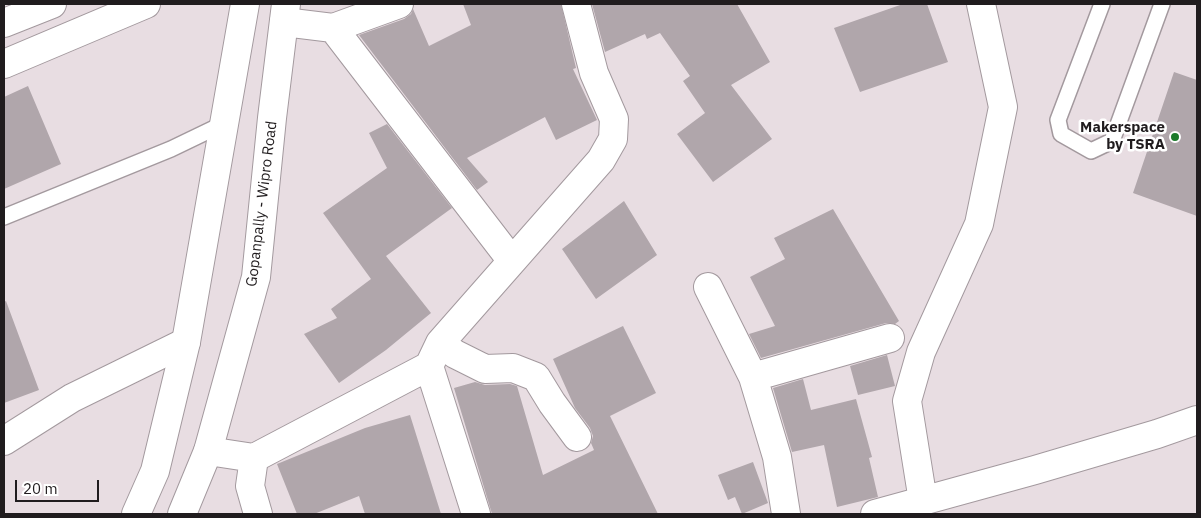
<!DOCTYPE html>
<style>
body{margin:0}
#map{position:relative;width:1201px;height:518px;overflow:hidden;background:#e8dde2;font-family:"IBM Plex Sans",sans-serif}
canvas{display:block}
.frame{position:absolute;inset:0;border:5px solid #201c1e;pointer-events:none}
.scale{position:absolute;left:15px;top:480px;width:84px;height:22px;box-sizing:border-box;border:2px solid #201c1e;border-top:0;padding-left:6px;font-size:15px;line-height:18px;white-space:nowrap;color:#201c1e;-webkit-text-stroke:4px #fff;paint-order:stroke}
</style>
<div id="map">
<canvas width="1201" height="518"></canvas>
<div class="frame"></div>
<div class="scale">20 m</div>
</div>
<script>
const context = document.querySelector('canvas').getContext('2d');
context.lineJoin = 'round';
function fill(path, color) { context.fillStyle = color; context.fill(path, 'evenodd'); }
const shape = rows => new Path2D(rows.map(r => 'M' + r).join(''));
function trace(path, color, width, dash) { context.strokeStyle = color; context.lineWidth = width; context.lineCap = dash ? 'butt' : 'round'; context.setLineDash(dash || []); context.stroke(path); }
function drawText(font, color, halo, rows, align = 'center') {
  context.font = font + ' "IBM Plex Sans",sans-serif'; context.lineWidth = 5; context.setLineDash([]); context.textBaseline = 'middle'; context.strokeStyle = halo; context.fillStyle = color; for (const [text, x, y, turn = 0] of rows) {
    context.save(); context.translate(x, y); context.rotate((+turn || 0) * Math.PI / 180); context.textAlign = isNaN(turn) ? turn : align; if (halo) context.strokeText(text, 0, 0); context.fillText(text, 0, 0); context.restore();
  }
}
fill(shape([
 [463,4,561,4,576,68,573,69,597,120,556,140,545,117,467,158,488,182,477,190,359,35,404,19,411,14,413,9,429,46,471,25],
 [592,4,737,4,770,62,731,85,772,139,713,182,677,134,705,113,683,81,690,76,660,33,647,39,645,34,605,52],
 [903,4,927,4,948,62,860,92,834,28],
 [1174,72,1197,80,1197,216,1133,193],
 [28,86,61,164,4,189,4,97],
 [387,124,452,208,386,256,431,313,386,350,339,383,304,334,337,318,331,309,371,279,323,213,387,168,369,133],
 [624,201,657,255,596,299,562,249],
 [833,209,899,321,895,324,886,323,761,358,749,334,775,326,750,277,785,259,774,238],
 [6,301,39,390,4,403,4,302],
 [623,326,656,393,610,416,658,514,492,514,454,388,475,382,485,385,510,384,517,386,543,475,594,450,591,443,593,436,590,428,575,408,553,359],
 [887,355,895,386,858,395,850,366],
 [803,379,811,410,856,399,872,457,869,458,878,497,837,507,824,445,792,452,773,388],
 [410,415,441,514,365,514,359,496,314,514,297,514,277,464,365,428],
 [753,462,768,503,742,514,735,497,728,500,718,475]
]), '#b0a6ab');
const service = shape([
 [1102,4,1058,120,1061,134,1091,151,1112,141,1162,4],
 [4,217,171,149,225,123]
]);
const minor = shape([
 [284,22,333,28,399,4],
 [4,23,52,4],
 [333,28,512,261],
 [4,64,146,4],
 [708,287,753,377,777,457,786,514],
 [440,343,455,354,485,369,513,368,536,377,552,403,577,437],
 [429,366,476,514],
 [753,377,890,338],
 [4,441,72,398,186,342],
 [208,451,254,458,429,366,440,343,601,160,613,139,614,119,594,73,576,4],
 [254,458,250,486,258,514],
 [923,501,907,401,921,352,979,224,1003,107,981,4],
 [875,514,1035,470,1157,434,1197,420]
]);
const secondary = shape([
 [136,514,155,471,186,342,245,4],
 [182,514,208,451,256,277,272,118,286,4]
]);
trace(service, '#a3999e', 18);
trace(minor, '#a3999e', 30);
trace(secondary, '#a3999e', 30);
trace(service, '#fff', 15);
trace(minor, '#fff', 28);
trace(secondary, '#fff', 28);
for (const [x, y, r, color] of [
 [1175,137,5,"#1b7a2a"]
]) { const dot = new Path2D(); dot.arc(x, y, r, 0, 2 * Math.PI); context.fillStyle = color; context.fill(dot); trace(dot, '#fff', 2); }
drawText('bold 15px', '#201c1e', '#fff', [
 ["Makerspace",1165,128],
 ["by TSRA",1165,145]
], 'right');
drawText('15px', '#201c1e', '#fff', [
 ["Gopanpally - Wipro Road",262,204,-83]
]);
</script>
